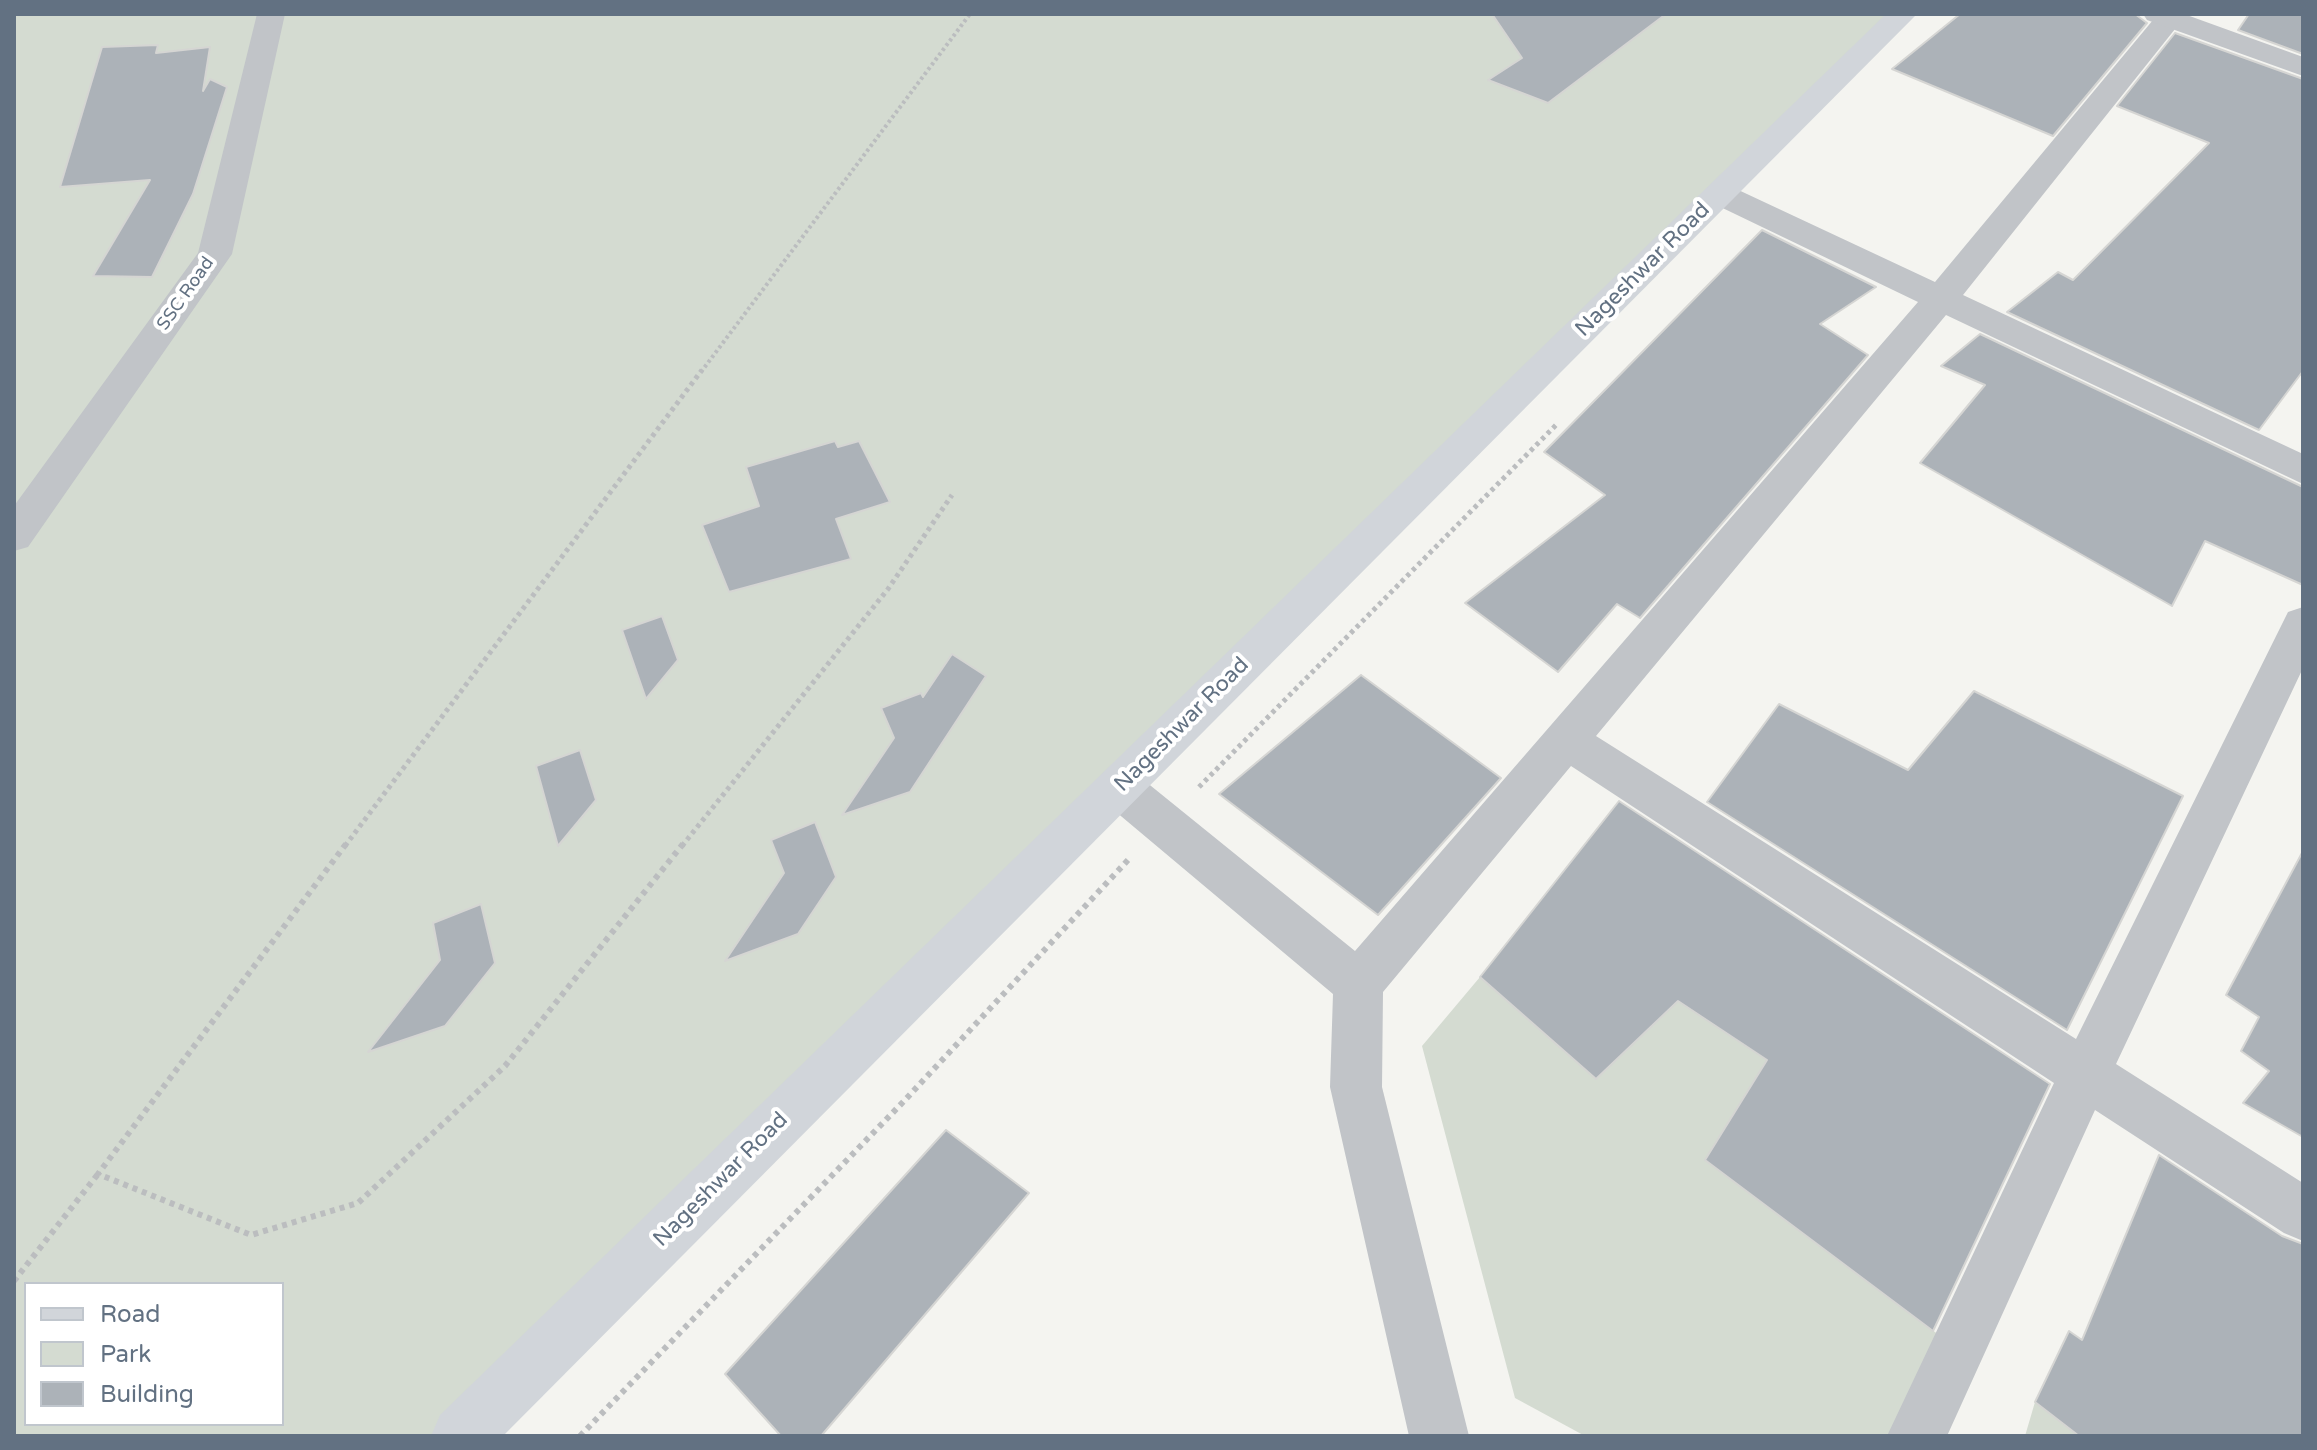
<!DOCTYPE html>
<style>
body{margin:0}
#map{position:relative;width:2317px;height:1450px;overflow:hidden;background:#f4f4f0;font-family:"Varela Round",sans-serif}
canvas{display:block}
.frame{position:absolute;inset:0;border:16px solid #627182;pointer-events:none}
.legend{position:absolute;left:24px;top:1282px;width:260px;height:144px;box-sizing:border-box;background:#fff;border:2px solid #c0c6cd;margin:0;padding:10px 14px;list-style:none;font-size:24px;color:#627182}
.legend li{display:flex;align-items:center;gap:16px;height:40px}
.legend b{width:40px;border:2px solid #c0c6cd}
</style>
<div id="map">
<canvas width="2317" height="1450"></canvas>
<div class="frame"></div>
<ul class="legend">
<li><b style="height:10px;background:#d1d5da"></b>Road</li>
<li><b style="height:22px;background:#d4dbd1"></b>Park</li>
<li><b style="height:22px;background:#acb2b8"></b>Building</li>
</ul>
</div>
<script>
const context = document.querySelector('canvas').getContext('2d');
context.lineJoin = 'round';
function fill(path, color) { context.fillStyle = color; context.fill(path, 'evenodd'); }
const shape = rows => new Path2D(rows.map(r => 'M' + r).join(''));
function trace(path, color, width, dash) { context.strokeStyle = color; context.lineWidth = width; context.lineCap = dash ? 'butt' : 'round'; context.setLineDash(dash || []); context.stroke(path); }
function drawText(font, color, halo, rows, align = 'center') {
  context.font = font + ' "Varela Round",sans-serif'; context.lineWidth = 8; context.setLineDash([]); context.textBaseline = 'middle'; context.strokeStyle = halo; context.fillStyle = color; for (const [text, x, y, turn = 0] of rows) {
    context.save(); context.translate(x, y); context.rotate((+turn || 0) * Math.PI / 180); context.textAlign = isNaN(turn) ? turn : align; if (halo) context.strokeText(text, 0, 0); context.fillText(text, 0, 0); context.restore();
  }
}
fill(shape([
 [14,14,1903,14,461,1436,14,1436],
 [26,1284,282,1284,282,1424,26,1424],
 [1480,977,1596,1079,1678,1001,1767,1060,1705,1160,1947,1341,1900,1436,1585,1436,1515,1398,1422,1046],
 [2035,1402,2079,1436,2025,1436]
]), '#d4dbd1');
const building = shape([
 [1492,14,1666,14,1548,103,1488,80,1522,58,1492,14],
 [1960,14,2135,14,2147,23,2053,136,1892,69,1960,14],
 [2249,14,2303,14,2303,54,2238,30,2249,14],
 [2175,33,2303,79,2303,371,2259,430,2007,312,2058,272,2073,280,2209,143,2117,106,2175,33],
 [158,45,156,53,210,47,203,91,210,79,227,87,193,194,152,277,93,276,150,180,60,187,102,47,158,45],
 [1762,230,1876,287,1820,324,1868,355,1640,618,1617,604,1558,672,1465,603,1605,495,1544,452,1762,230],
 [1980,334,2303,487,2303,585,2205,541,2172,606,1920,463,1985,385,1941,366,1980,334],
 [835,441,838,447,859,441,890,502,836,519,851,559,729,592,702,525,759,506,746,467,835,441],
 [662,616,678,660,646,699,622,630,662,616],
 [952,654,986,676,910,792,842,815,894,738,881,708,921,693,923,697,952,654],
 [1361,675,1501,778,1378,915,1219,794,1361,675],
 [1974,691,2183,796,2067,1030,1707,802,1779,704,1908,770,1974,691],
 [580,750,596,800,558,846,536,766,580,750],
 [1619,801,2050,1084,1933,1331,1705,1160,1767,1060,1678,1001,1596,1079,1480,977,1619,801],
 [815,822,836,877,798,934,725,961,784,873,771,840,815,822],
 [2303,851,2303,1137,2243,1103,2269,1071,2241,1051,2259,1017,2226,995,2303,851],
 [481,904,495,963,445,1026,368,1052,440,960,433,923,481,904],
 [946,1130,1029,1193,821,1436,781,1436,725,1374,946,1130],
 [2159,1155,2282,1236,2303,1244,2303,1436,2079,1436,2035,1402,2069,1331,2082,1340,2159,1155]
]);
fill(building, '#acb2b8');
trace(building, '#d5d5d3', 2);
trace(shape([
 [701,372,970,14]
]), '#bbbdbf', 4, [3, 3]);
trace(shape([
 [1199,787,1557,424],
 [345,846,702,370],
 [682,846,888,589,952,495]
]), '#bbbdbf', 5, [4, 4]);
trace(shape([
 [346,844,98,1174,251,1235,358,1203,505,1066,683,844],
 [14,1281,98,1174],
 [580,1436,905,1100,1128,860]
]), '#bbbdbf', 6, [5, 5]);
fill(shape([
 [2158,14,2187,14,1963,295,2303,454,2303,484,1946,315,1596,736,2076,1039,2288,612,2303,607,2303,668,2116,1064,2303,1183,2303,1241,2284,1233,2095,1110,1947,1436,1887,1436,2054,1083,1571,766,1383,992,1382,1087,1469,1436,1409,1436,1330,1087,1333,994,1103,801,1096,787,1103,773,1119,767,1135,773,1355,951,1918,302,1708,201,1704,194,1708,187,1720,184,1732,187,1935,282,2158,14]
]), '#c1c4c8');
fill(shape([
 [257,14,285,14,232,254,28,547,14,551,14,506,198,253,257,14],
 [2143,14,2184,14,2303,57,2303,76,2147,20,2143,14]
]), '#c1c4c8');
fill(shape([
 [1886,14,1917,14,503,1436,431,1436,440,1415,1886,14]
]), '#d1d5da');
drawText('18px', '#627182', '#fff', [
 ["SSC Road",186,294,-55]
]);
drawText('22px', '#627182', '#fff', [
 ["Nageshwar Road",1643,270,-45],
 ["Nageshwar Road",1182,725,-45],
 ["Nageshwar Road",721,1180,-45]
]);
</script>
